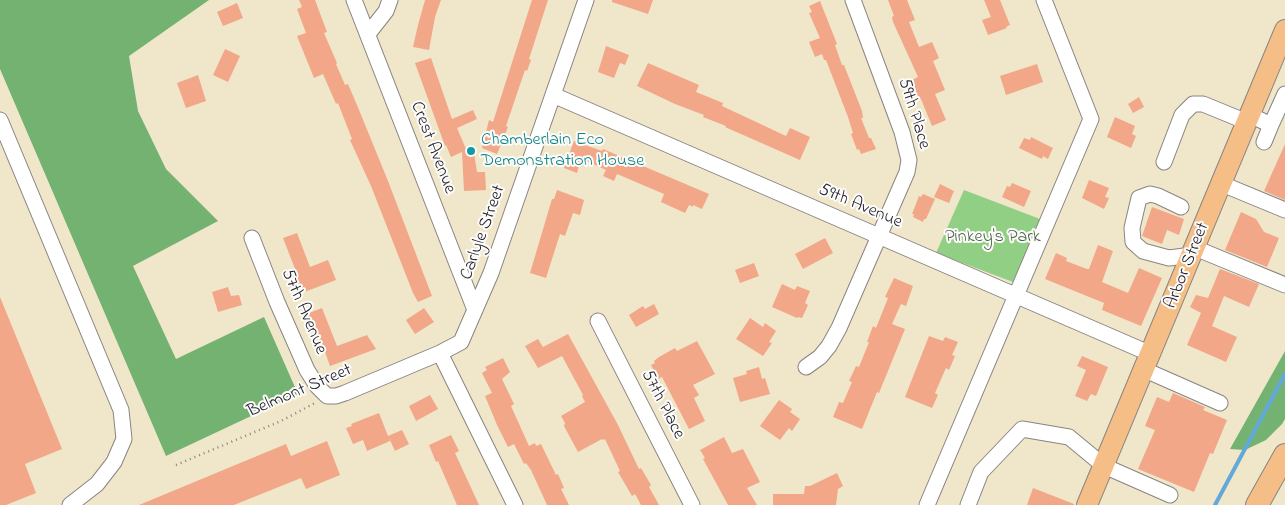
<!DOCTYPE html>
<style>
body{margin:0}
canvas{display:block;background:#f0e6ca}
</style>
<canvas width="1285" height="505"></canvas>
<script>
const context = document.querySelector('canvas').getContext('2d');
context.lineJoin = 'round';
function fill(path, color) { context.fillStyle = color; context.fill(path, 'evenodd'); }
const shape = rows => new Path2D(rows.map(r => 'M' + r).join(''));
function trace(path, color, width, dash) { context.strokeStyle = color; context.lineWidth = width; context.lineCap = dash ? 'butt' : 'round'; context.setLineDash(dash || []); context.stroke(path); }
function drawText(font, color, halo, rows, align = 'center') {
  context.font = font + ' "Indie Flower",sans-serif'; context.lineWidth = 4; context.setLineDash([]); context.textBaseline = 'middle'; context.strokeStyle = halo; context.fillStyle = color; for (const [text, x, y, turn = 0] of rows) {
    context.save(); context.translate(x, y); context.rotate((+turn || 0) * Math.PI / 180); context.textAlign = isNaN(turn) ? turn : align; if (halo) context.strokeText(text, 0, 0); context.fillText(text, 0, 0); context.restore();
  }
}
fill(shape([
 [964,190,1040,219,1013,282,936,253]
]), '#91cf85');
fill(shape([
 [0,0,209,0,129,56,138,111,166,169,218,221,133,266,176,359,264,317,298,394,166,456,0,69],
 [1285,351,1285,419,1282,424,1266,440,1245,450,1230,449]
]), '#74b272');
trace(shape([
 [1215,505,1285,374]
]), '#61a9d8', 4);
fill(shape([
 [299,0,315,0,327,32,324,33,337,63,336,64,345,85,348,84,357,105,388,181,432,296,418,302,413,293,371,186,350,140,352,139,338,103,336,104,323,74,314,78,297,36,306,33,297,9,302,7],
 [425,0,441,0,435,17,429,50,413,47,418,25],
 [532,0,548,0,529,59,531,60,527,71,525,70,506,126,508,127,497,154,482,148,489,120,493,122],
 [612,0,653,0,648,14,612,2],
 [888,0,907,0,915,20,909,22,919,47,932,42,939,58,933,61,945,90,935,94,946,120,932,126,921,99,919,100,912,80,918,77,893,22,892,17,894,16],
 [984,0,1000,0,1010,25,1006,27,1007,28,988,35,982,20,991,17],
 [820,1,837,44,835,45,842,65,844,65,862,111,863,118,861,118,869,138,871,138,876,149,861,154,859,149,857,150,851,134,853,133,848,117,826,60,824,60,822,54,815,57,809,42,820,38,809,13,812,12,809,6],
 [237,3,243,18,223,26,217,12],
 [606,46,629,55,625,65,620,63,614,78,598,72],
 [225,49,240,56,228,82,213,75],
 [431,58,452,119,473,110,477,119,457,128,466,149,473,147,477,172,485,172,486,190,464,191,462,152,451,157,446,145,445,146,415,63],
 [648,63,699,85,696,92,723,103,722,106,752,120,786,136,790,128,810,137,800,160,725,127,726,126,703,117,704,115,675,104,637,86],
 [1037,64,1043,82,1006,95,1000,76],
 [198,75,206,101,186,108,177,83],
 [1139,97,1144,107,1133,113,1128,104],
 [1115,117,1135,126,1132,134,1136,136,1131,148,1107,137],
 [1031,137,1053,148,1048,159,1043,156,1042,159,1019,148,1024,138,1030,140],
 [574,141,602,151,603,149,709,194,702,209,693,205,693,207,689,205,685,213,661,202,664,194,617,174,614,181,603,176,606,170,585,160,582,167,579,166,577,173,564,168],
 [1285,144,1285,200,1264,191],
 [1089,180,1109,188,1105,197,1109,198,1104,209,1082,198],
 [1012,183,1031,191,1024,207,1002,197,1007,186,1010,187],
 [940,184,954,191,949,203,934,197],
 [557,190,584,200,580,215,573,213,565,236,560,234,546,278,530,273,552,199,554,199],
 [923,194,935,199,926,219,924,219,923,222,913,217,914,214,912,214,919,196,921,197],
 [1152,207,1184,219,1179,235,1167,230,1162,244,1142,236],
 [1241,212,1256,219,1264,232,1279,238,1267,267,1225,250],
 [297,233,310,267,328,260,336,280,299,294,292,276,297,274,283,238],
 [825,238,833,253,803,269,795,254],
 [1098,245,1113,251,1102,282,1128,293,1139,268,1162,278,1141,326,1102,310,1104,303,1045,279,1056,253,1067,258,1066,261,1087,269,1089,269],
 [754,263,759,276,740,283,735,270],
 [1220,269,1259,284,1249,307,1224,296,1212,326,1237,337,1226,362,1187,345,1201,313,1190,307,1196,295,1208,298],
 [894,278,913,286,906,306,901,304,892,324,905,329,879,393,877,392,862,429,833,417,839,402,843,403,852,382,849,381,856,366,859,367,869,342,867,342,873,326,876,328,888,298,885,297],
 [782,284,795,290,797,286,810,291,805,303,808,305,802,318,798,317,797,318,772,307],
 [228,287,231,296,239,295,242,305,218,312,212,292],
 [0,297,62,449,25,464,36,493,6,505,0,505],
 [654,304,659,314,636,327,629,315,643,306,645,309],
 [322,308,337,346,367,335,376,349,330,366,320,338,317,339,311,327,309,327,304,315],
 [424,308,434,322,415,334,406,320],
 [750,318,763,327,765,323,776,331,769,342,772,343,763,356,736,339],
 [568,334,618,425,639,469,641,468,651,485,649,487,659,505,641,505,635,494,632,496,618,472,620,471,605,439,603,440,602,439,578,452,564,426,565,423,561,416,585,402,582,396,583,395,562,356,538,368,525,346,538,339,543,347],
 [929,336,943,341,945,337,958,342,952,355,955,356,949,370,946,368,935,393,938,395,932,408,905,397],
 [697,341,715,374,693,385,699,395,694,398,705,421,689,429,662,377,658,379,651,365,655,363,654,361,659,357,675,348,677,351],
 [1082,356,1108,367,1096,396,1091,394,1087,401,1075,396,1086,370,1077,366],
 [503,358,510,372,502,379,514,404,511,406,529,446,535,443,536,446,541,444,556,475,558,474,564,488,561,489,569,505,547,505,531,470,526,463,524,464,514,444,508,447,497,425,485,396,492,393,482,373,487,370,485,367],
 [759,367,762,379,765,378,770,394,740,402,733,378,747,374,746,371],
 [1173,393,1205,407,1203,410,1227,420,1213,454,1210,453,1194,492,1138,469,1155,430,1145,426,1157,397,1169,402],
 [430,395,438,409,416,421,409,406],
 [779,400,792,409,790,412,800,419,792,431,789,428,780,440,760,426],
 [379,413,388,436,402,430,409,444,395,451,389,438,390,441,367,451,363,440,353,444,346,428,352,426,351,424],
 [451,435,459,451,455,453,479,505,457,505,438,461,436,462,429,445],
 [724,437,732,453,743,449,760,482,747,488,757,505,728,505,703,459,705,458,700,450],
 [327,441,340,475,306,489,301,478,234,505,139,505,286,444,291,456],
 [837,473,843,486,838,489,836,505,773,505,773,494,804,494,805,486,810,486],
 [1033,488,1074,504,1074,505,1027,505]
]), '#f2a788');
const minor = shape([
 [354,0,475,310],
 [368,34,386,11,390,0],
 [553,95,1151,354],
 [1250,115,1271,125,1285,94],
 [0,120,121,410,124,439,114,462,97,484,70,505],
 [1264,142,1271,125],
 [1164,162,1182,115,1193,104,1203,104,1247,122],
 [1222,184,1285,210],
 [1181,207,1158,196,1150,194,1139,198,1132,228,1133,242,1143,251,1169,258,1192,255],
 [252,238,277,302,307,370,317,386,327,396,336,396,345,393,440,353,461,342,491,273,586,0],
 [1195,248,1285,285],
 [598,321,692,505],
 [440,353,515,505],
 [806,367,820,357,829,346,839,328,907,172,909,160,902,132,853,0],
 [1145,370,1220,403],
 [927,505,1091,119,1044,0],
 [968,505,981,472,1022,429,1069,437,1104,466,1170,495]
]);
const major = shape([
 [1087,505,1285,30]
]);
const highway = shape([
 [1257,505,1285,455]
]);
trace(minor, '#898482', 17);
trace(major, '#898482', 22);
trace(highway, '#898482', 24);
trace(shape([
 [176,465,281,421,315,403]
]), '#898482', 2.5, [1, 4]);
trace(minor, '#fff', 15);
trace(major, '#f6be87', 20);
trace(highway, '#f6be87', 22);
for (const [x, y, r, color] of [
 [471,151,5,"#0f9aa8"]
]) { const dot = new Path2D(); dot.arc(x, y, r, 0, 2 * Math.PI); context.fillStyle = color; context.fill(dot); trace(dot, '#fdfcf7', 2); }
drawText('18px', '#22223b', '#fdfcf7', [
 ["59th Place",913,114,73],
 ["Crest Avenue",432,148,69],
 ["59th Avenue",860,207,23],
 ["Carlyle Street",484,233,-70],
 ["Arbor Street",1188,266,-68],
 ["57th Avenue",303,312,67],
 ["Belmont Street",300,392,-23],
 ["57th Place",662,405,63]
]);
drawText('18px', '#0d838f', '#fdfcf7', [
 ["Chamberlain Eco",481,141],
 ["Demonstration House",481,162]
], 'left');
drawText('18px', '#495f55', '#fdfcf7', [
 ["Pinkey's Park",993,238]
]);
</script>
